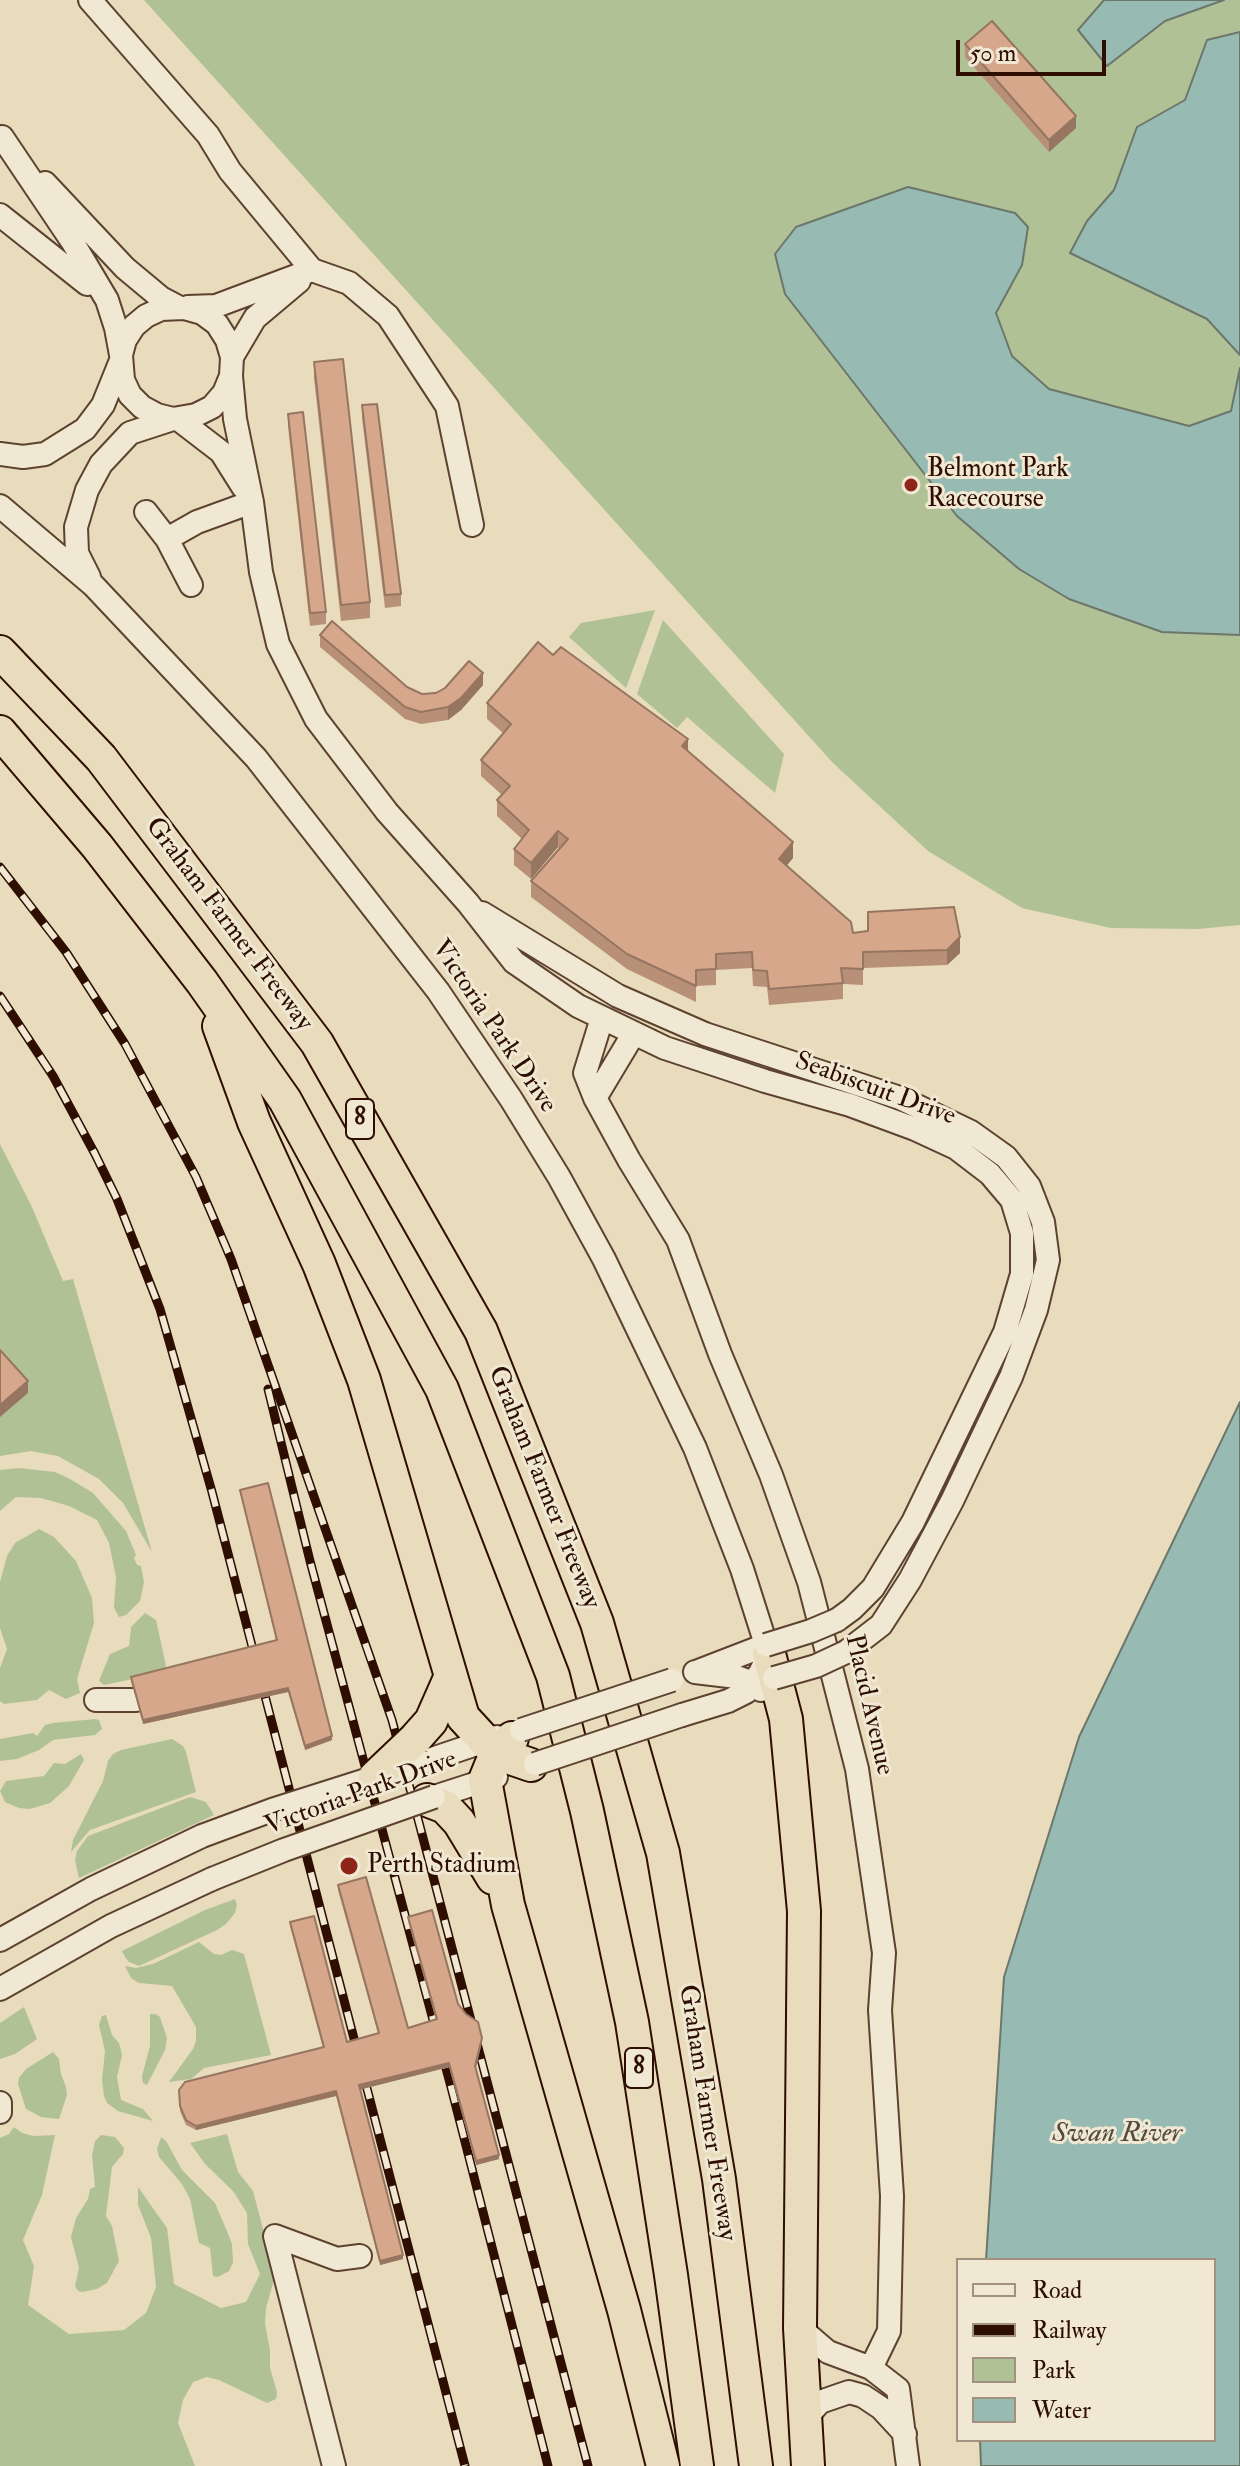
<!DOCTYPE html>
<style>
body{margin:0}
#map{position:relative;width:1240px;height:2466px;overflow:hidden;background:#e8dcbc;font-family:"IM FELL Double Pica",serif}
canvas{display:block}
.legend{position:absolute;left:956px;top:2258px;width:260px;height:184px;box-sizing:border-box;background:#f0e8d3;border:2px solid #a2917f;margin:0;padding:10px 14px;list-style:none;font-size:24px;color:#2d0e00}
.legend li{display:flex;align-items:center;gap:16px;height:40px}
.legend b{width:40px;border:2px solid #a2917f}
.scale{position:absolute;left:956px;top:40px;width:150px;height:36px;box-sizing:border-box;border:4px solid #2d0e00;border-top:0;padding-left:10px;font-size:24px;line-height:28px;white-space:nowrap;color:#2d0e00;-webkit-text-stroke:6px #f0e8d3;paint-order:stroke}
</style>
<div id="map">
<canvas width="1240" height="2466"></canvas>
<ul class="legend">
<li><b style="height:10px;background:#f0e8d3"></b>Road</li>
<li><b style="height:10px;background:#2d0e00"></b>Railway</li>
<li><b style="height:22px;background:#b0c295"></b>Park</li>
<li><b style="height:22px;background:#97bbb2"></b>Water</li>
</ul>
<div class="scale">50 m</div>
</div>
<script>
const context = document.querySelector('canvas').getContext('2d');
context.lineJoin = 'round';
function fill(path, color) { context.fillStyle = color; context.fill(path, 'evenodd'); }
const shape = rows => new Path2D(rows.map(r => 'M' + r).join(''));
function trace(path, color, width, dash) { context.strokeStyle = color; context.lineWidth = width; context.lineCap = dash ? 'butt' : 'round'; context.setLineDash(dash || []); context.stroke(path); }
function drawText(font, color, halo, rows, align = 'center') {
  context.font = font + ' "IM FELL Double Pica",serif'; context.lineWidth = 6; context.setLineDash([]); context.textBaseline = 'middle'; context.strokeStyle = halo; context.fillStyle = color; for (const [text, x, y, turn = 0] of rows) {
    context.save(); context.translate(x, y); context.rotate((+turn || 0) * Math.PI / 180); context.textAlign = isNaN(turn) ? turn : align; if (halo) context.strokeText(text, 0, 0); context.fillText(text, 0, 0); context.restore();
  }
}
fill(shape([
 [144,0,1240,0,1240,925,1198,929,1111,928,1022,908,928,851,833,763],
 [655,610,626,688,569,637,581,623],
 [663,620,784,754,775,793,687,717,677,728,637,694],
 [0,1144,32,1207,63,1281,73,1279,152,1552,123,1503,99,1479,58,1456,31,1451,0,1456],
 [19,1468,55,1472,70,1479,93,1493,126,1531,136,1555,134,1558,137,1565,141,1566,144,1582,140,1601,126,1615,119,1617,114,1608,116,1577,109,1543,97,1520,69,1506,41,1498,16,1497,0,1511,0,1470],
 [39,1529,54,1537,76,1561,92,1598,94,1623,77,1679,80,1693,66,1699,49,1690,37,1700,4,1704,0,1701,0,1668,7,1649,0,1628,0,1582,7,1556,15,1543],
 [145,1613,156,1620,166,1666,162,1673,104,1685,99,1681,110,1654,129,1646,131,1627],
 [95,1719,99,1720,102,1729,95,1735,53,1740,39,1750,17,1759,0,1761,0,1739,33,1733,37,1736,45,1725,53,1723],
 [172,1739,183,1746,186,1752,196,1792,90,1830,71,1852,73,1840,103,1781,108,1761,113,1754,121,1750],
 [81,1754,84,1760,69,1786,50,1803,30,1809,19,1808,5,1802,0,1791,6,1781,44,1776,54,1763,65,1764],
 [190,1797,206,1802,214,1815,79,1878,75,1860,77,1851,88,1836],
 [235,1899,237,1905,235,1913,226,1924,217,1930,139,1966,129,1962,125,1957,122,1951,205,1910],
 [199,1942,214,1954,221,1955,232,1950,244,1954,271,2055,204,2068,191,2079,169,2082,193,2049,196,2041,196,2027,172,1986,139,1983,131,1978,125,1966,136,1968,153,1964],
 [24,2007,37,2039,15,2054,0,2059,0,2023],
 [150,2014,156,2014,160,2017,167,2038,165,2050,147,2085,143,2083,142,2076,150,2046],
 [106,2015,112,2035,119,2043,122,2055,117,2077,121,2100,143,2109,153,2121,118,2111,107,2103,104,2096,102,2080,105,2051,99,2025,102,2016],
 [53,2052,59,2059,61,2074,66,2087,67,2095,59,2119,41,2117,26,2109,18,2084,19,2078,26,2069],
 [14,2127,22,2133,33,2136,55,2135,42,2195,23,2240,34,2266,28,2305,69,2334,124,2330,146,2313,156,2287,151,2238,138,2205,138,2187,167,2228,174,2284,221,2308,246,2302,260,2274,248,2244,247,2213,233,2191,205,2164,190,2143,227,2134,238,2172,253,2191,274,2270,274,2280,266,2308,265,2324,270,2350,270,2368,277,2392,276,2399,267,2403,219,2380,207,2377,193,2382,183,2400,178,2423,195,2466,0,2466,0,2138,9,2134],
 [101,2135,115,2137,124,2148,123,2154,112,2167,106,2216,112,2226,119,2261,107,2283,97,2289,82,2292,78,2291,75,2286,79,2268,71,2237,76,2218,88,2199,90,2189,95,2187,92,2155,95,2141],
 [161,2137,166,2141,182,2170,215,2203,229,2236,232,2244,233,2263,229,2271,218,2277,213,2276,210,2248,199,2243,190,2199,182,2184,159,2157,157,2149]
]), '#b0c295');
const water = shape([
 [1104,0,1224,0,1165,21,1107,66,1078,30,1104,0],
 [1240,32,1240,355,1207,319,1070,253,1087,221,1114,190,1137,127,1185,100,1207,40,1240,32],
 [908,187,1015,213,1028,227,1022,265,996,313,1012,356,1049,389,1189,426,1231,411,1240,368,1240,635,1162,632,1069,599,1019,569,957,516,785,294,775,254,796,227,908,187],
 [1240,1402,1240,2466,981,2466,980,2440,1214,2440,1214,2260,986,2260,1004,1977,1079,1737,1240,1402]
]);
fill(water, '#97bbb2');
trace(water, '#6d766b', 2);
const minor = shape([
 [90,0,208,135,230,171,312,270,349,283,388,316,447,406,472,525],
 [2,137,72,241,107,300,116,328,121,355],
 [45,183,125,268,161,298,178,307],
 [0,215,87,284],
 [188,307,216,306,312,270],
 [232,357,255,318,299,281],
 [231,376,224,393,212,407,196,415,173,419,157,415,142,407,130,395,123,380,121,355,125,340,134,326,146,316,161,309,184,308,202,313,217,324,227,340,232,357,231,376,235,419,252,502,261,572,278,644,316,719,387,812,468,903,514,962,578,1006,665,1048,765,1081,850,1105,915,1129,956,1148,990,1174,1012,1200,1022,1233,1022,1274,1005,1332,913,1522,873,1588,852,1609,837,1620],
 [178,419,221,452,243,487],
 [0,454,23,457,45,454,85,429,103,405,120,363],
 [0,506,93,585,256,758,438,991,511,1099,559,1177,604,1259,695,1448,742,1569,769,1654,760,1673,746,1692,728,1701,682,1715],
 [146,512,167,539,197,522,252,502],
 [167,539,191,585],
 [89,577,77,553,76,527,87,490,101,464,130,433,173,419],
 [482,913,618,996,705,1034,900,1098,971,1132,1006,1157,1029,1186,1043,1222,1048,1260,1036,1310,1011,1377,952,1501,910,1580,881,1625,846,1652],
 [602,1018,585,1073,595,1098,629,1160,678,1240,720,1354,771,1475,809,1582,857,1769,884,1953,880,2010,892,2196,889,2331,871,2368],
 [595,1098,634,1033],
 [695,1672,737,1677,754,1683,761,1690],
 [696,1672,766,1645],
 [96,1700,136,1700],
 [423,1762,497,1737],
 [434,1797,496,1777],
 [0,1940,91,1889,202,1836],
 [0,1989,111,1926,212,1879],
 [0,2103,0,2112],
 [800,2328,828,2352,871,2368,898,2389,908,2466],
 [805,2419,820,2402,849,2392,863,2396,881,2408,905,2434],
 [334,2466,275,2236,337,2259,360,2256]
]);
const highway = shape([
 [0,652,101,758,317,1043,481,1331,597,1623,663,1853,719,2179,756,2466],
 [0,732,97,846,202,982,285,1100,442,1389,553,1676,587,1811,632,2022,671,2275,697,2466],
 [219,1026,254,1122,319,1264,364,1380,463,1717,496,1753,531,1765],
 [769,1654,786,1719,804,1911,800,2328,808,2466],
 [512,1738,496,1753,485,1780,508,1905,624,2310,663,2466],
 [415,1739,431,1721,450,1678],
 [427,1800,445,1807,459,1822,493,1878]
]);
trace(minor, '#5c422f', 26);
trace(highway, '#2d0e00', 36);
trace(minor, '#f0e8d3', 22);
trace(highway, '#e8dcbc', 32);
const rail = shape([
 [0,867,66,952,125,1044,196,1177,231,1259,392,1720,588,2466],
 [0,996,53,1076,95,1154,117,1199,160,1309,212,1492,465,2466],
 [268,1389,310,1561,450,2083,548,2466]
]);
trace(rail, '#2d0e00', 9);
trace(rail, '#f0e8d3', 6, [18]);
const minorBridge = shape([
 [766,1645,811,1631,837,1620],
 [774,1678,816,1666,846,1652],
 [521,1730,672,1680],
 [535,1764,682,1715],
 [202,1836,272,1810,423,1762],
 [212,1879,284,1850,434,1797]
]);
const highwayBridge = shape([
 [375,1777,415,1739]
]);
trace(minorBridge, '#5c422f', 26, []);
trace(highwayBridge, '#2d0e00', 36, []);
trace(minorBridge, '#f0e8d3', 22);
trace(highwayBridge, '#e8dcbc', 32);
fill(shape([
 [965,44,1076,128,1049,152,965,57],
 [314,362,370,602,370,618,341,621,314,378],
 [362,405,401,594,401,606,385,608,362,418],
 [288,414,326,612,326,624,310,626,288,426],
 [320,635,407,687,422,694,483,685,461,710,448,720,421,724,405,719,320,647],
 [553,655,688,751,793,858,786,866,853,933,868,931,868,912,960,953,947,965,863,968,863,985,843,984,843,999,769,1005,767,987,753,986,752,968,716,970,716,985,696,986,696,1002,627,969,531,897,531,881,559,848,558,847,531,879,514,865,514,849,522,839,497,816,497,800,502,795,481,776,481,760,503,733,487,719,487,703],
 [240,1490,332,1740,305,1750,288,1692,143,1724,131,1681,131,1677,276,1640],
 [338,1885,408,2028,436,2020,408,1921,408,1917,458,2004,482,2042,476,2068,499,2159,476,2165,449,2067,360,2089,403,2259,380,2265,336,2096,196,2130,186,2125,180,2111,179,2090,323,2048,290,1926,290,1922,347,2042,378,2033,338,1890]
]), '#b89078');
fill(shape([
 [1076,116,1076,128,1049,152,1049,140],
 [483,673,483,685,461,710,448,720,448,707],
 [688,739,688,755,682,746],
 [558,831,558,847,531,879,531,863],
 [793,842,793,858,779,875,779,859],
 [960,937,960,953,947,965,947,950],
 [28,1381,28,1393,0,1417,0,1405],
 [288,1688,288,1692,143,1724,143,1720],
 [332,1736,332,1740,305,1750,305,1746],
 [449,2063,449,2067,359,2090,359,2085],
 [336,2091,336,2096,196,2130,196,2126],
 [499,2155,499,2159,476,2165,476,2161],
 [403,2255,403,2259,380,2265,380,2261]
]), '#967561');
const building = shape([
 [992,21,1076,116,1049,140,965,44,992,21],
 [343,359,370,602,341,605,314,362,343,359],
 [377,404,401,594,385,595,362,405,377,404],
 [303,412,326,612,310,613,288,414,303,412],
 [332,621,407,687,422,694,436,693,445,688,469,661,483,673,461,698,448,707,421,712,405,707,320,635,332,621],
 [538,642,553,655,561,647,688,739,682,746,793,842,779,859,851,922,853,933,868,931,868,912,954,907,960,937,947,950,863,952,863,969,841,968,843,983,769,989,767,971,753,970,752,952,716,954,716,969,696,970,696,986,627,954,531,881,568,839,558,831,531,863,514,849,529,830,497,800,510,786,481,760,511,724,487,703,538,642],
 [0,1350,28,1381,0,1405,0,1350],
 [268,1483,332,1736,305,1746,288,1688,143,1720,131,1677,277,1640,240,1490,268,1483],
 [366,1877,408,2028,437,2019,408,1917,432,1910,458,2004,466,2014,478,2022,482,2038,475,2066,499,2155,476,2161,449,2063,359,2085,403,2255,380,2261,336,2091,196,2126,186,2120,180,2106,179,2090,185,2082,324,2047,290,1922,314,1916,347,2042,379,2033,338,1885,366,1877]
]);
fill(building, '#d6a78b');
trace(building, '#967561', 2);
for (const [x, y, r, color] of [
 [911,485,8,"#8f2418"],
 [349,1866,10,"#8f2418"]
]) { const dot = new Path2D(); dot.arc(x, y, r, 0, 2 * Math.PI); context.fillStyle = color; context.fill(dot); trace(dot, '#f0e8d3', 3); }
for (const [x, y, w] of [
 [360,1119,28],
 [639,2068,28]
]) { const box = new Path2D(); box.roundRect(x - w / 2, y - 20, w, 40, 6); context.fillStyle = '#f0e8d3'; context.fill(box); trace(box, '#2d0e00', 2); }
drawText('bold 24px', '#2d0e00', null, [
 ["8",360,1119],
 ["8",639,2068]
]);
drawText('26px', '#2d0e00', '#f0e8d3', [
 ["Belmont Park",927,470],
 ["Racecourse",927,500],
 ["Perth Stadium",367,1866]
], 'left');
drawText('26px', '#2d0e00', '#f0e8d3', [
 ["Graham Farmer Freeway",228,925,53],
 ["Victoria Park Drive",493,1027,56],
 ["Seabiscuit Drive",875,1090,20],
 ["Graham Farmer Freeway",543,1488,68],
 ["Placid Avenue",868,1705,77],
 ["Victoria Park Drive",361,1794,-20],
 ["Graham Farmer Freeway",706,2113,81]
]);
drawText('italic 28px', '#524b3e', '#f0e8d3', [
 ["Swan River",1117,2135]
]);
</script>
